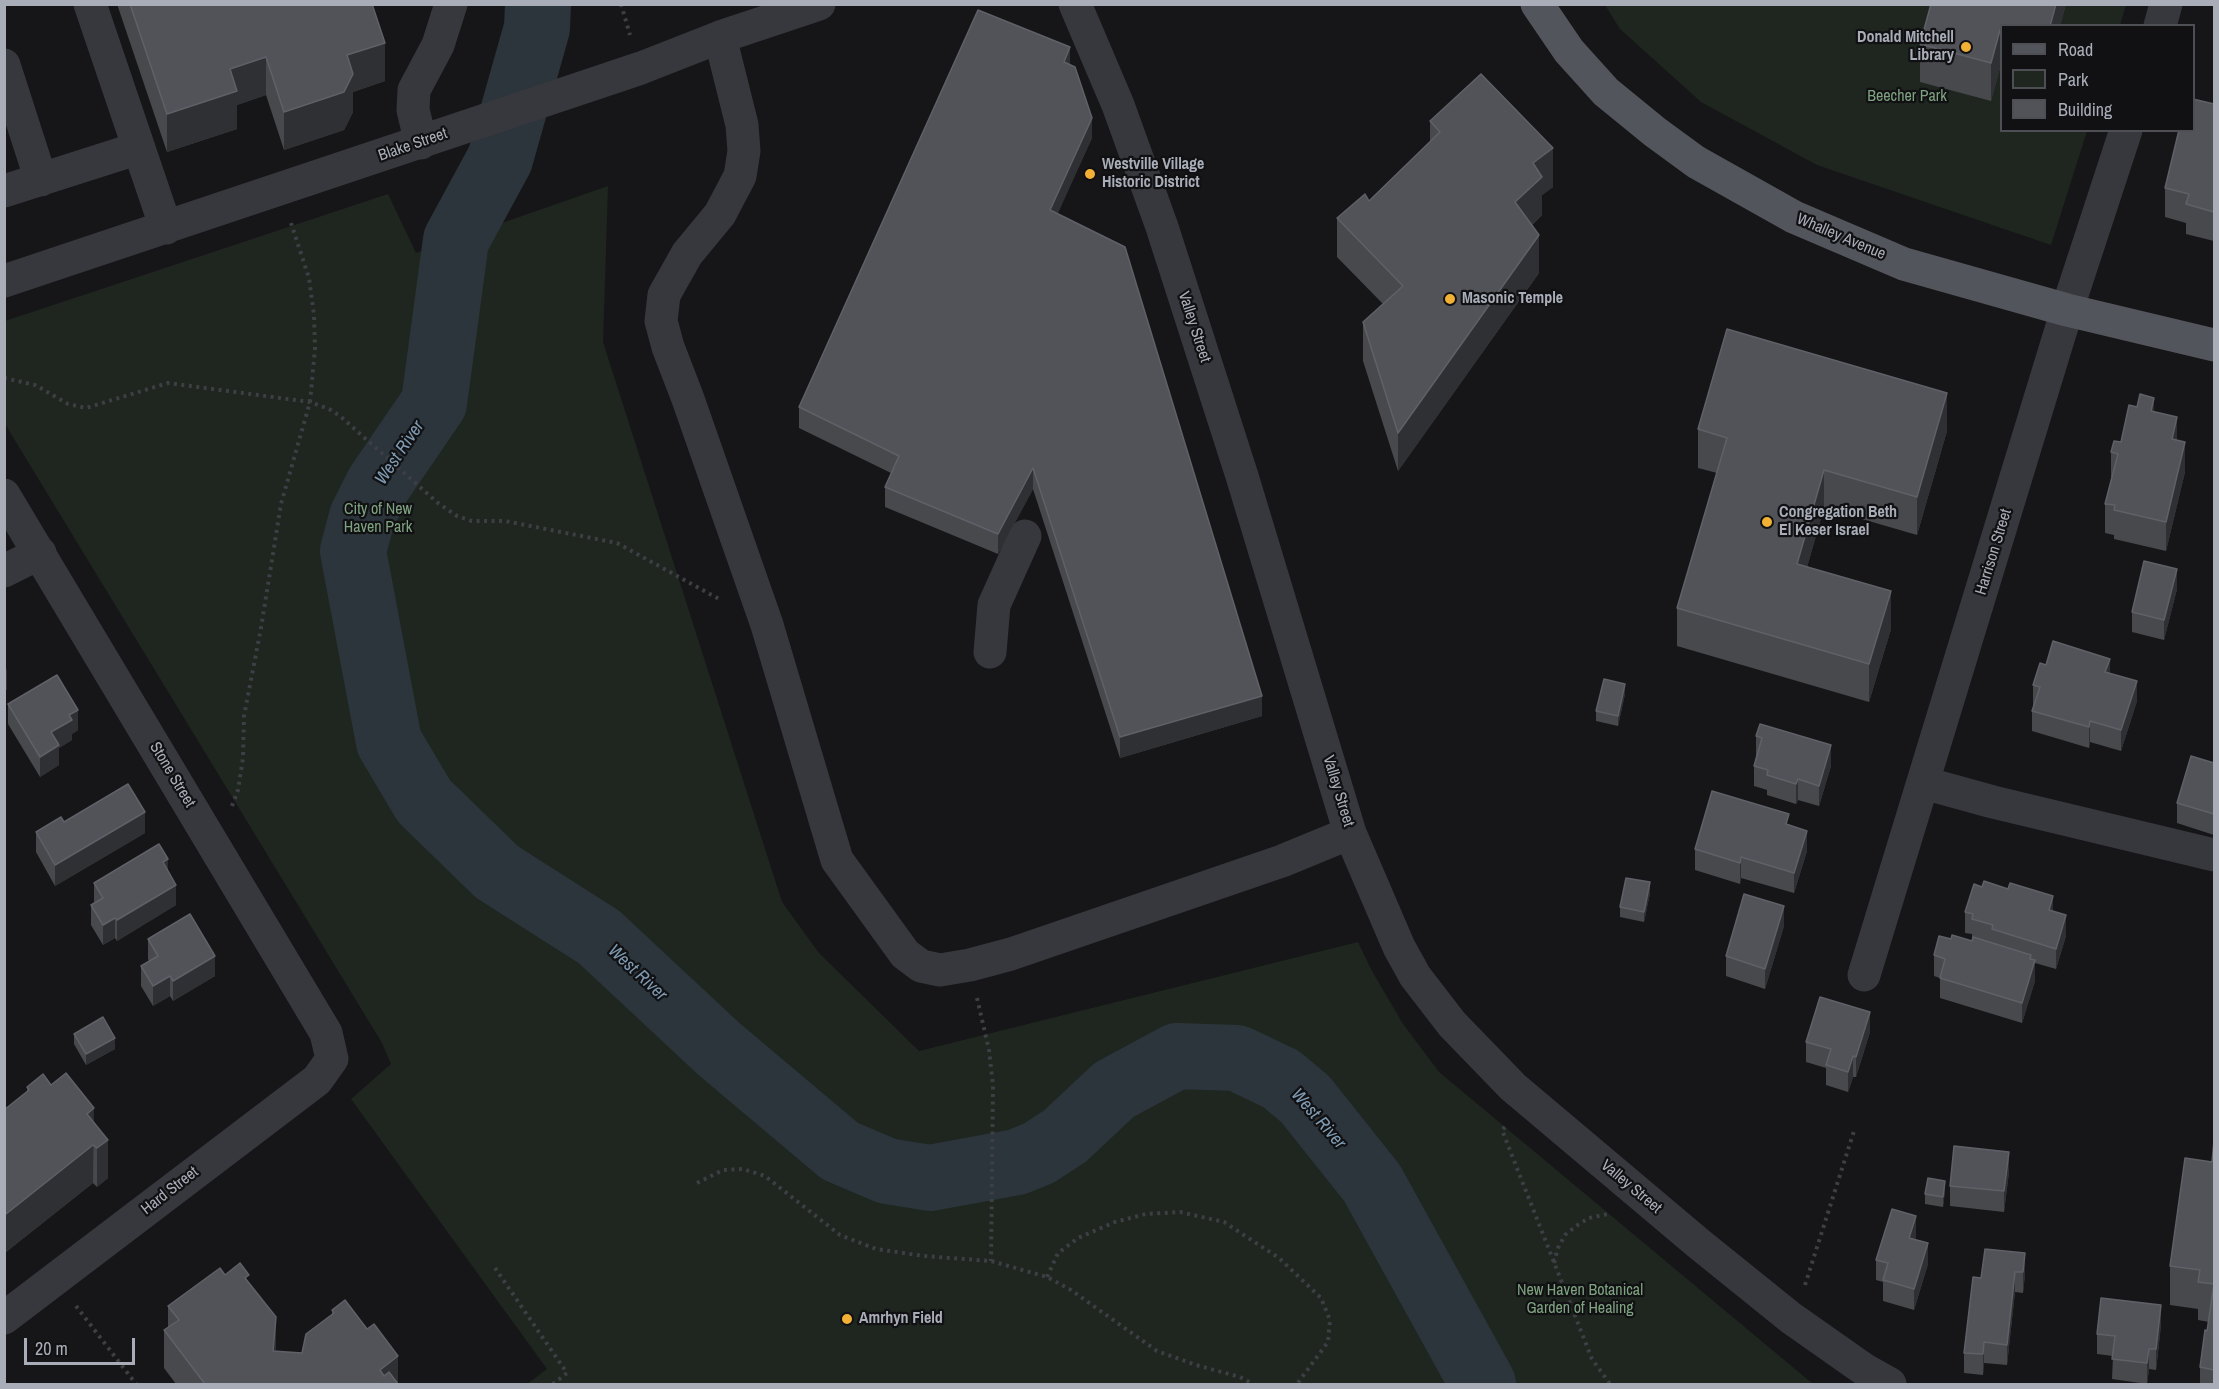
<!DOCTYPE html>
<style>
body{margin:0}
#map{position:relative;width:2219px;height:1389px;overflow:hidden;background:#161618;font-family:"Archivo Narrow",sans-serif}
canvas{display:block}
.frame{position:absolute;inset:0;border:6px solid #a8adb8;pointer-events:none}
.legend{position:absolute;left:2000px;top:24px;width:195px;height:108px;box-sizing:border-box;background:#111113;border:2px solid #4d4f55;margin:0;padding:8px 10px;list-style:none;font-size:18px;color:#a8adb8}
.legend li{display:flex;align-items:center;gap:12px;height:30px}
.legend b{width:30px;border:2px solid #4d4f55}
.scale{position:absolute;left:24px;top:1338px;width:111px;height:27px;box-sizing:border-box;border:3px solid #a8adb8;border-top:0;padding-left:8px;font-size:18px;line-height:21px;white-space:nowrap;color:#a8adb8;-webkit-text-stroke:4px #111113;paint-order:stroke}
</style>
<div id="map">
<canvas width="2219" height="1389"></canvas>
<div class="frame"></div>
<ul class="legend">
<li><b style="height:8px;background:#53555c"></b>Road</li>
<li><b style="height:16px;background:#1e261f"></b>Park</li>
<li><b style="height:16px;background:#525359"></b>Building</li>
</ul>
<div class="scale">20 m</div>
</div>
<script>
const context = document.querySelector('canvas').getContext('2d');
context.lineJoin = 'round';
function fill(path, color) { context.fillStyle = color; context.fill(path, 'evenodd'); }
const shape = rows => new Path2D(rows.map(r => 'M' + r).join(''));
function trace(path, color, width, dash) { context.strokeStyle = color; context.lineWidth = width; context.lineCap = dash ? 'butt' : 'round'; context.setLineDash(dash || []); context.stroke(path); }
function drawText(font, color, halo, rows, align = 'center') {
  context.font = font + ' "Archivo Narrow",sans-serif'; context.lineWidth = 4.5; context.setLineDash([]); context.textBaseline = 'middle'; context.strokeStyle = halo; context.fillStyle = color; for (const [text, x, y, turn = 0] of rows) {
    context.save(); context.translate(x, y); context.rotate((+turn || 0) * Math.PI / 180); context.textAlign = isNaN(turn) ? turn : align; if (halo) context.strokeText(text, 0, 0); context.fillText(text, 0, 0); context.restore();
  }
}
fill(shape([
 [1605,5,2126,5,2120,25,2002,26,2002,130,2087,131,2051,245,1817,165,1701,102,1620,29],
 [608,186,603,342,782,902,819,953,919,1051,1358,942,1372,971,1403,1024,1439,1072,1813,1384,527,1384,547,1369,351,1099,391,1064,382,1043,5,424,5,321,388,194,416,253]
]), '#1e261f');
trace(shape([
 [538,4,537,28,500,159,456,240,434,403,378,485,362,517,353,551,389,742,424,801,497,872,599,937,719,1049,840,1151,887,1171,930,1178,1017,1162,1039,1153,1065,1136,1114,1090,1177,1056,1237,1058,1281,1079,1305,1099,1372,1183,1483,1384]
]), '#2c353c', 66);
trace(shape([
 [621,4,630,35],
 [4,378,35,385,68,404,86,408,168,383,310,402,329,409,340,416,438,503,457,516,472,521,505,521,617,543,719,599],
 [232,806,238,790,243,758,244,716,261,628,281,504,310,402,315,349,314,315,309,278,291,223],
 [977,998,989,1050,993,1085,991,1261],
 [1505,1127,1502,1130,1592,1359,1610,1384],
 [697,1183,723,1170,743,1169,765,1176,840,1235,876,1249,924,1256,991,1261,1047,1277,1071,1290,1157,1351,1196,1365,1240,1377,1253,1384],
 [1554,1263,1558,1248,1565,1235,1576,1226,1589,1218,1608,1214],
 [495,1268,567,1373,553,1384],
 [1047,1277,1058,1253,1078,1238,1115,1222,1146,1214,1180,1212,1224,1222,1279,1258,1321,1298,1330,1320,1328,1342,1297,1384],
 [1805,1285,1854,1131],
 [76,1306,136,1384],
 [1816,1384,1816,1383]
]), '#3d3f44', 4, [3, 4.5]);
trace(shape([
 [90,4,166,228],
 [1075,4,1118,105,1162,227,1242,476,1350,833,1399,947,1415,976,1452,1024,1513,1087,1698,1243,1791,1318,1865,1370,1890,1384],
 [2160,26,2166,4],
 [720,37,742,125,744,151,740,176,720,214,687,254,664,295,661,321,668,347,688,399,767,625,837,860,905,954,921,966,940,970,970,965,1011,954,1282,861,1350,833],
 [4,65,41,180],
 [421,143,413,110,414,90,438,45,451,4],
 [4,191,139,148],
 [4,281,641,68,720,37,819,4],
 [4,495,326,1033,332,1059,317,1080,4,1318],
 [4,571,40,553],
 [990,652,994,605,1025,536],
 [1924,783,1993,802,2214,855],
 [1864,975,2067,310,2126,130]
]), '#37383d', 33);
trace(shape([
 [1537,4,1569,51,1606,92,1655,132,1696,162,1794,217,1904,264,2067,310,2214,345]
]), '#53555c', 33);
fill(shape([
 [117,4,372,4,385,81,353,92,353,112,344,130,284,150,266,95,237,105,237,129,167,152],
 [2066,4,2060,26,2001,26,2001,68,2000,68,1991,101,1920,82,1920,44],
 [2213,4,2214,4,2214,15,2213,15],
 [1070,65,1092,138,1057,214,1262,716,1120,758,1033,489,998,554,885,507,885,487,891,473,799,428,799,407],
 [2214,104,2214,241,2186,234,2186,223,2165,217,2165,188],
 [1430,121,1553,187,1542,195,1542,215,1532,225,1539,273,1398,471,1363,361,1363,322,1383,304,1337,257,1337,218,1369,201,1430,142],
 [2154,411,2177,440,2185,472,2166,551,2114,539,2114,535,2105,533,2105,504,2111,480,2111,452,2121,442],
 [1698,429,1947,431,1917,535,1824,508,1807,567,1891,629,1869,702,1677,646,1677,608,1717,473,1698,468],
 [2177,589,2164,640,2132,632,2132,612],
 [2046,665,2110,673,2137,701,2121,751,2090,742,2089,748,2032,731,2032,711,2034,706,2033,705,2033,685],
 [1625,694,1618,726,1596,721,1596,711],
 [8,704,78,730,72,734,72,740,59,748,59,765,40,777,8,724],
 [1756,736,1831,766,1819,806,1798,800,1796,804,1767,795,1767,790,1754,786,1754,766,1756,757],
 [2214,763,2214,835,2177,823,2177,803],
 [64,822,145,833,55,886,36,852,36,832],
 [1789,825,1807,851,1794,893,1741,878,1740,884,1695,870,1695,849],
 [168,870,176,905,117,941,115,938,103,945,91,925,91,905,94,903,94,883],
 [1650,893,1644,922,1620,917,1620,907],
 [1965,912,2053,912,2066,936,2056,969,2035,963,2035,981,2022,1023,1940,998,1940,978,1934,976,1934,955,1951,939,1972,941,1972,934,1965,933],
 [1784,926,1765,989,1726,976,1726,956],
 [148,939,215,976,173,1001,170,996,153,1006,141,986,141,966,149,961,148,959],
 [1870,1032,1856,1077,1853,1077,1848,1092,1826,1085,1826,1068,1806,1062,1806,1042],
 [74,1034,115,1049,86,1065,74,1044],
 [51,1085,94,1123,108,1178,97,1187,93,1183,6,1252,4,1252,4,1110,27,1092,27,1087],
 [2214,1141,2214,1384,2200,1384,2200,1367,2209,1322,2198,1320,2198,1309,2170,1305,2170,1266,2212,1162],
 [2009,1172,2004,1212,1950,1206,1950,1186],
 [1945,1191,1943,1207,1925,1204,1925,1194],
 [1916,1236,1915,1239,1928,1264,1914,1310,1883,1301,1883,1282,1876,1280,1876,1260],
 [1985,1249,2025,1274,2023,1293,2015,1292,2007,1365,1984,1363,1983,1375,1964,1373,1964,1353,1981,1278],
 [225,1275,249,1283,276,1351,302,1353,332,1314,332,1310,398,1384,176,1384,164,1368,164,1330,168,1327,168,1306],
 [2161,1325,2156,1370,2149,1369,2147,1384,2112,1379,2113,1356,2097,1354,2097,1334]
]), '#47494d');
fill(shape([
 [2056,4,2066,4,2060,26,2050,26],
 [2000,30,2000,68,1991,101,1991,63],
 [385,43,385,81,353,92,353,112,344,130,284,150,284,112,347,55],
 [1070,47,1070,67,1064,62],
 [266,57,266,95,237,105,237,129,167,152,167,114,230,69],
 [1092,118,1092,138,1050,231,1050,210],
 [1553,148,1553,187,1542,195,1542,215,1515,240,1515,202,1533,163],
 [1539,235,1539,273,1398,471,1398,433],
 [1947,393,1947,431,1917,535,1917,497],
 [2154,398,2154,428,2151,411],
 [2177,417,2177,447,2172,439],
 [2185,442,2185,472,2166,551,2166,522],
 [1033,468,1033,489,998,554,998,534],
 [1824,470,1824,508,1797,602,1797,564],
 [2177,569,2177,589,2164,640,2164,620],
 [1891,591,1891,629,1869,702,1869,664],
 [2110,659,2110,679,2105,672],
 [7,669,7,690,4,691,4,671],
 [2137,681,2137,701,2121,751,2121,730],
 [1625,684,1625,694,1618,726,1618,716],
 [1262,696,1262,716,1120,758,1120,737],
 [78,710,78,730,72,734,72,740,59,748,59,765,40,777,40,757,51,732,69,715],
 [2090,721,2090,742,2089,748,2089,727],
 [1831,745,1831,766,1819,806,1819,786],
 [1798,779,1798,800,1796,804,1796,784],
 [145,812,145,833,55,886,55,865],
 [1807,831,1807,851,1794,893,1794,873],
 [1741,857,1741,878,1740,884,1740,863],
 [168,859,168,879,163,862],
 [1650,882,1650,893,1644,922,1644,912],
 [176,885,176,905,117,941,117,920],
 [2053,896,2053,917,2049,910],
 [1784,906,1784,926,1765,989,1765,969],
 [2066,915,2066,936,2056,969,2056,949],
 [115,918,115,938,103,945,103,925],
 [2031,955,2031,972,2035,960,2035,981,2022,1023,2022,1003],
 [215,956,215,976,173,1001,173,981],
 [170,976,170,996,153,1006,153,986],
 [1870,1012,1870,1032,1856,1077,1856,1057],
 [115,1038,115,1049,86,1065,86,1054],
 [1853,1056,1853,1077,1848,1092,1848,1072],
 [94,1108,93,1183,6,1252,6,1214,87,1114],
 [108,1140,108,1178,97,1187,97,1148],
 [2009,1152,2009,1172,2004,1212,2004,1191],
 [1945,1181,1945,1191,1943,1207,1943,1197],
 [1916,1216,1916,1236,1909,1258,1909,1238],
 [1928,1243,1928,1264,1914,1310,1914,1289],
 [2025,1253,2025,1274,2023,1293,2023,1272],
 [2015,1272,2015,1292,2007,1365,2007,1345],
 [2161,1305,2161,1325,2156,1370,2156,1349],
 [276,1317,276,1356,273,1351],
 [1984,1342,1984,1363,1983,1375,1983,1354],
 [2149,1349,2149,1369,2147,1384,2147,1363],
 [398,1356,398,1384,380,1384,380,1370]
]), '#2f3033');
const building = shape([
 [130,4,372,4,385,43,347,55,353,74,344,92,284,112,266,57,230,69,237,91,167,114,130,4],
 [1931,4,2056,4,2050,26,2001,26,2001,30,2000,30,1991,63,1920,44,1931,4],
 [978,10,1070,47,1064,62,1075,67,1092,118,1050,210,1125,247,1262,696,1120,737,1033,468,998,534,885,487,899,456,799,407,978,10],
 [1481,74,1553,148,1533,163,1542,177,1515,202,1539,235,1398,433,1363,322,1403,286,1337,218,1365,194,1369,201,1440,132,1430,121,1481,74],
 [2193,99,2214,104,2214,212,2186,204,2189,194,2165,188,2179,130,2193,130,2193,99],
 [1727,329,1947,393,1917,497,1824,470,1797,564,1891,591,1869,664,1677,608,1727,438,1698,429,1727,329],
 [2140,394,2154,398,2151,411,2177,417,2172,439,2185,442,2166,522,2114,510,2115,505,2105,504,2118,454,2111,452,2114,441,2121,442,2129,405,2137,407,2140,394],
 [2144,561,2177,569,2164,620,2132,612,2144,561],
 [2053,641,2110,659,2105,672,2137,681,2121,730,2090,721,2089,727,2032,711,2040,687,2033,685,2040,663,2046,665,2053,641],
 [57,675,78,710,69,715,72,720,51,732,59,745,40,757,8,704,57,675],
 [1604,679,1625,684,1618,716,1596,711,1604,679],
 [1760,724,1831,745,1819,786,1798,779,1796,784,1767,775,1768,770,1754,766,1762,738,1756,736,1760,724],
 [2191,756,2214,763,2214,814,2177,803,2191,756],
 [128,784,145,812,55,865,36,832,61,817,64,822,128,784],
 [1712,791,1789,814,1786,824,1807,831,1794,873,1741,857,1740,863,1695,849,1712,791],
 [159,844,168,859,163,862,176,885,117,920,115,918,103,925,91,905,103,898,94,883,159,844],
 [1626,878,1650,882,1644,912,1620,907,1626,878],
 [1984,881,2008,889,2010,883,2053,896,2049,910,2066,915,2056,949,1992,929,1993,925,1972,919,1973,914,1965,912,1974,884,1982,887,1984,881],
 [1744,894,1784,906,1765,969,1726,956,1744,894],
 [190,914,215,956,173,981,170,976,153,986,141,966,158,956,148,939,190,914],
 [1952,935,1972,941,1973,937,2031,955,2030,959,2035,960,2022,1003,1940,978,1945,959,1934,955,1939,936,1951,939,1952,935],
 [1820,997,1870,1012,1856,1057,1853,1056,1848,1072,1826,1065,1831,1049,1806,1042,1820,997],
 [103,1017,115,1038,86,1054,74,1034,103,1017],
 [66,1073,94,1108,87,1114,108,1140,97,1148,93,1145,6,1214,4,1214,4,1110,29,1090,27,1087,43,1074,51,1085,66,1073],
 [2214,1141,2214,1370,2200,1367,2205,1330,2207,1331,2214,1284,2198,1282,2200,1270,2170,1266,2185,1158,2212,1162,2214,1141],
 [1954,1146,2009,1152,2004,1191,1950,1186,1954,1146],
 [1928,1178,1945,1181,1943,1197,1925,1194,1928,1178],
 [1892,1209,1916,1216,1909,1238,1928,1243,1914,1289,1883,1280,1888,1263,1876,1260,1892,1209],
 [1985,1249,2025,1253,2023,1272,2015,1272,2007,1345,1984,1342,1983,1354,1964,1353,1973,1277,1981,1278,1985,1249],
 [240,1263,249,1275,245,1278,276,1317,273,1351,302,1353,306,1334,334,1313,332,1310,345,1300,367,1329,374,1324,398,1356,380,1370,384,1376,389,1372,398,1384,205,1384,164,1330,179,1320,168,1306,220,1268,225,1275,240,1263],
 [2101,1298,2161,1305,2156,1349,2149,1349,2147,1363,2112,1359,2115,1336,2097,1334,2101,1298]
]);
fill(building, '#525359');
trace(building, '#5f6168', 1.5);
for (const [x, y, r, color] of [
 [1966,47,6,"#f2b134"],
 [1090,174,6,"#f2b134"],
 [1450,299,6,"#f2b134"],
 [1767,522,6,"#f2b134"],
 [847,1319,6,"#f2b134"]
]) { const dot = new Path2D(); dot.arc(x, y, r, 0, 2 * Math.PI); context.fillStyle = color; context.fill(dot); trace(dot, '#111113', 2); }
drawText('bold 16px', '#a8adb8', '#111113', [
 ["Donald Mitchell",1954,38,"right"],
 ["Library",1954,56,"right"],
 ["Westville Village",1102,165],
 ["Historic District",1102,183],
 ["Masonic Temple",1462,299],
 ["Congregation Beth",1779,513],
 ["El Keser Israel",1779,531],
 ["Amrhyn Field",859,1319]
], 'left');
drawText('16px', '#7fa381', '#111113', [
 ["Beecher Park",1907,97],
 ["City of New",378,510],
 ["Haven Park",378,528],
 ["New Haven Botanical",1580,1291],
 ["Garden of Healing",1580,1309]
]);
drawText('16px', '#a8adb8', '#111113', [
 ["Blake Street",413,145,-19],
 ["Whalley Avenue",1841,237,23],
 ["Valley Street",1194,327,72],
 ["Harrison Street",1994,552,-73],
 ["Stone Street",172,775,59],
 ["Valley Street",1338,791,73],
 ["Valley Street",1631,1187,40],
 ["Hard Street",170,1191,-38]
]);
drawText('italic 18px', '#7f9bb3', '#111113', [
 ["West River",400,453,-56],
 ["West River",637,973,43],
 ["West River",1318,1119,49]
]);
</script>
